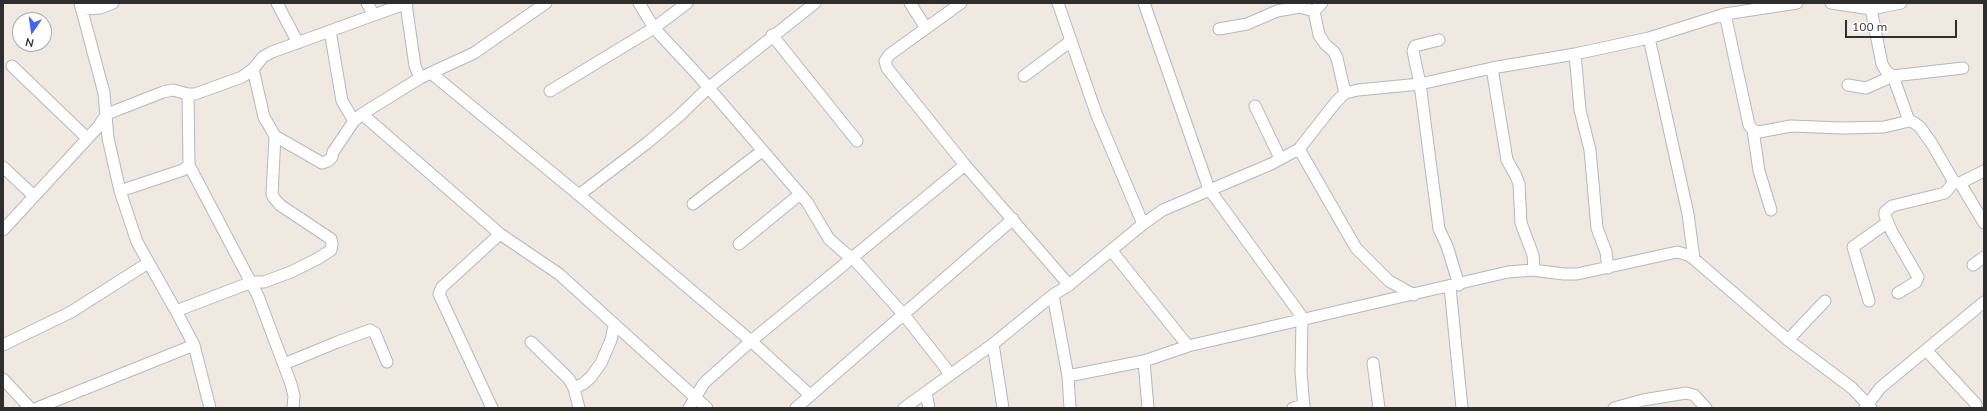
<!DOCTYPE html>
<style>
body{margin:0}
#map{position:relative;width:1987px;height:411px;overflow:hidden;background:#efe9e1;font-family:Mulish,sans-serif}
canvas{display:block}
.frame{position:absolute;inset:0;border:4px solid #2e2e2e;pointer-events:none}
.north{position:absolute;left:12px;top:12px;width:40px;height:40px;box-sizing:border-box;background:#fff;border:1px solid #ababab;border-radius:50%;rotate:193deg;font-size:11px;font-weight:700;line-height:16px;text-align:center;color:#2e2e2e}
.north::after{content:'';display:block;margin:auto;width:14px;height:18px;background:#4264fb;clip-path:polygon(50% 0,100% 100%,50% 72%,0 100%)}
.scale{position:absolute;left:1845px;top:20px;width:112px;height:18px;box-sizing:border-box;border:2px solid #2e2e2e;border-top:0;padding-left:5px;font-size:12px;line-height:14px;white-space:nowrap;color:#2e2e2e;-webkit-text-stroke:3px #fff;paint-order:stroke}
</style>
<div id="map">
<canvas width="1987" height="411"></canvas>
<div class="frame"></div>
<div class="north">N</div>
<div class="scale">100 m</div>
</div>
<script>
const context = document.querySelector('canvas').getContext('2d');
context.lineJoin = 'round';
const shape = rows => new Path2D(rows.map(r => 'M' + r).join(''));
function trace(path, color, width, dash) { context.strokeStyle = color; context.lineWidth = width; context.lineCap = dash ? 'butt' : 'round'; context.setLineDash(dash || []); context.stroke(path); }
const minor = shape([
 [80,3,104,93,108,138,120,191,137,242,176,311,194,345,210,408],
 [277,3,298,43],
 [367,3,374,15],
 [639,3,654,28,696,73,807,202,829,239,845,253,853,258,904,315,945,367,949,375],
 [910,3,926,28],
 [961,3,889,55,885,61,887,68,965,165,1069,285],
 [1058,3,1096,113,1143,224],
 [1144,3,1209,189,1300,314,1302,318,1301,372,1304,408],
 [1322,3,1314,11,1319,35,1325,44,1334,52,1337,58,1345,93],
 [1831,3,1871,9,1901,3],
 [406,4,415,66,420,78],
 [82,9,100,8,113,3],
 [1871,9,1882,64,1886,71,1893,76,1909,121],
 [1725,14,1749,125,1753,130,1759,132,1791,126,1842,128,1884,127,1909,121,1913,122,1920,127,1932,144,1954,182,1960,183,1984,171],
 [1219,29,1247,24,1277,11,1300,7,1314,11],
 [330,31,342,101,354,121],
 [772,35,857,141],
 [1649,38,1688,214,1694,259],
 [1439,40,1415,46,1413,51,1420,84,1439,229,1447,246,1459,285],
 [1575,54,1580,110,1590,150,1597,228,1606,252,1608,268],
 [12,66,87,138],
 [1492,68,1507,160,1516,176,1519,184,1521,223,1533,255,1534,269,1532,270],
 [253,69,264,117,275,136,322,163,328,161,332,157,333,152,354,121,362,114,420,78,474,53,546,3],
 [431,73,579,195,751,341,810,395],
 [1024,76,1071,41],
 [1848,85,1866,88,1893,76,1963,68],
 [550,91,654,28,687,3],
 [188,94,189,165,258,296,291,384,294,396,293,408],
 [1255,106,1280,158],
 [362,114,500,234,559,274,707,408],
 [1753,130,1759,171,1771,210],
 [1299,149,1356,248,1389,281,1414,295],
 [3,167,34,196],
 [1960,183,1984,223],
 [120,191,183,170,189,165],
 [579,195,647,143,679,116,708,88,815,3],
 [693,204,762,151],
 [3,230,98,127,107,114,163,92,173,90,188,94,195,94,242,77,253,69,263,57,272,52,407,3],
 [739,244,799,195],
 [1111,250,1188,346],
 [1973,265,1984,257],
 [1450,287,1462,408],
 [1898,293,1916,282,1918,277,1892,232,1885,216,1885,212,1892,206,1945,193,1954,182],
 [1053,295,1068,376,1070,408],
 [1869,301,1853,247,1888,222],
 [176,311,252,282,264,282,291,272,317,259,331,250,332,244,331,239,280,205,274,198,272,194,275,136],
 [1788,340,1825,301],
 [531,342,569,379,574,388,579,408],
 [993,344,1003,408],
 [3,345,71,312,148,263],
 [1926,350,1976,404],
 [1144,361,1148,408],
 [1373,363,1379,408],
 [284,364,335,343,370,330,375,333,387,362],
 [1068,376,1144,361,1188,346,1508,272,1532,270,1564,274,1577,274,1677,252,1688,255,1694,259,1788,340,1852,388,1871,408],
 [3,379,30,408],
 [574,388,583,384,591,377,601,363,611,340,614,326],
 [926,393,929,408],
 [37,408,194,345],
 [492,408,439,294,442,287,500,234],
 [689,408,704,383,751,341,965,165],
 [796,408,1013,219],
 [904,408,993,344,1053,295,1069,285,1143,224,1163,210,1271,164,1299,149,1336,102,1345,93,1358,90,1420,84,1492,68,1575,54,1649,38,1725,14,1797,3],
 [1293,408,1304,405],
 [1614,408,1643,400,1686,393,1694,395,1706,408],
 [1865,408,1880,388,1984,302]
]);
trace(minor, '#b4b7c1', 13);
trace(minor, '#fff', 11);
</script>
